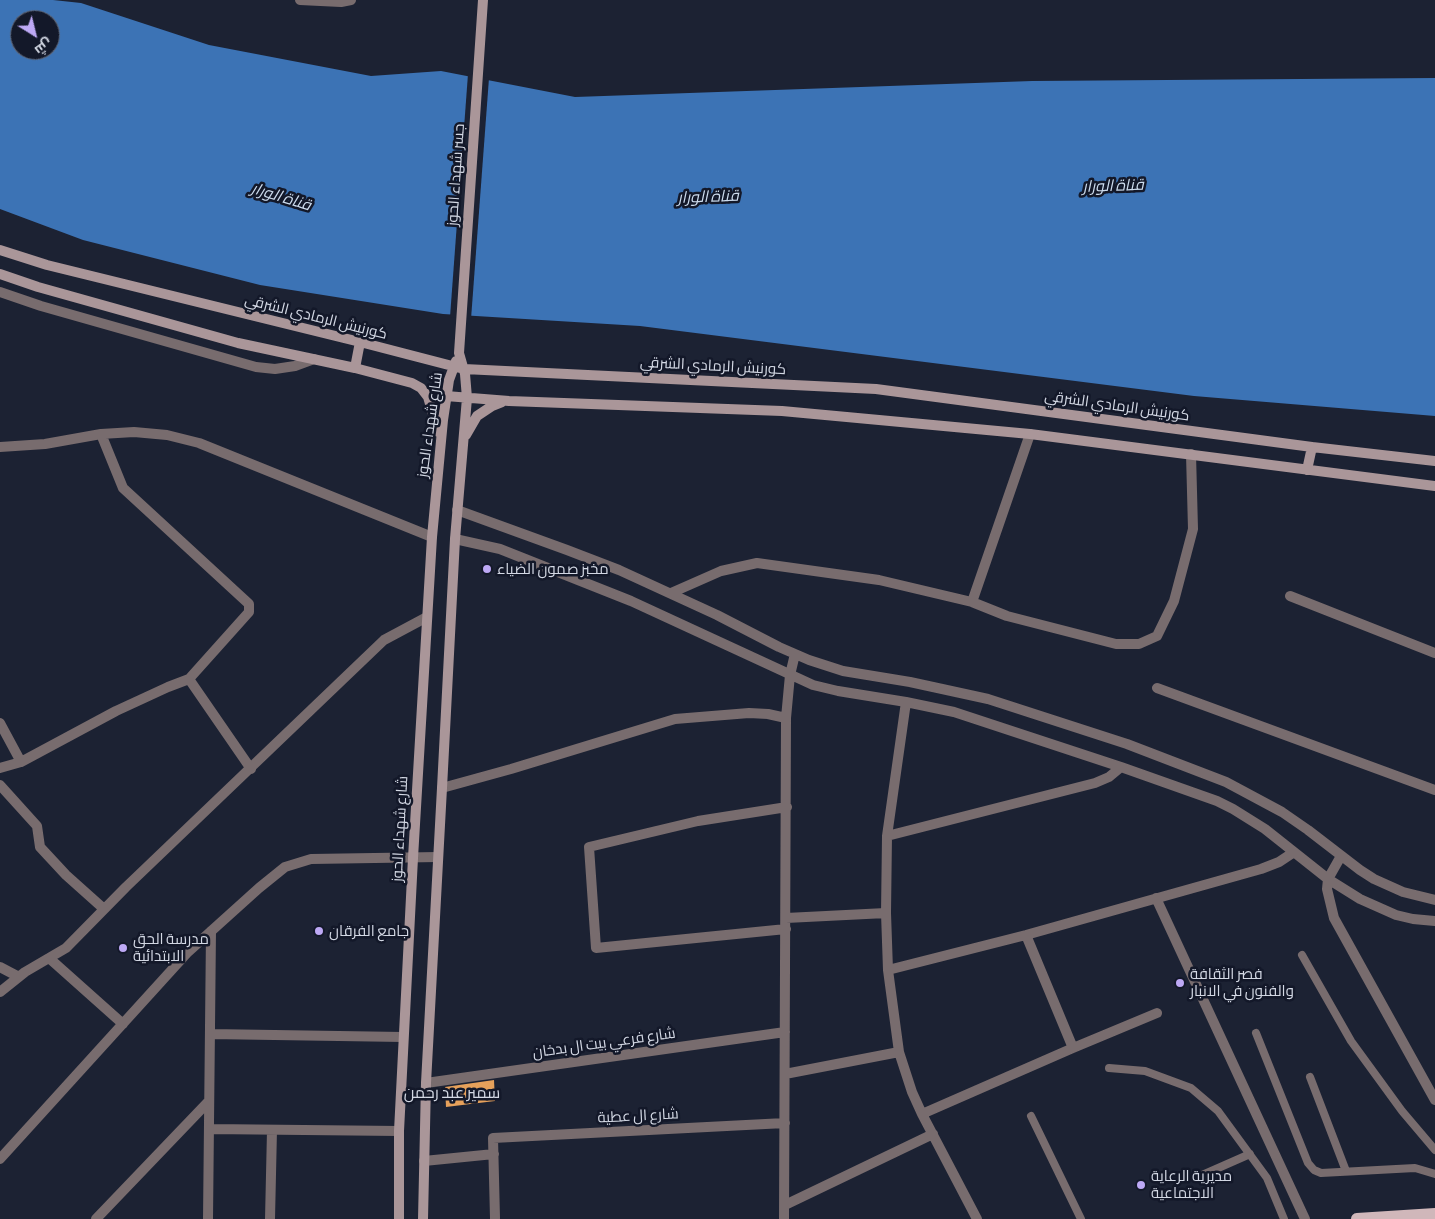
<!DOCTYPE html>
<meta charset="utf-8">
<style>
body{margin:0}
#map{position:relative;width:1435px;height:1219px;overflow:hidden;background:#1c2233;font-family:"Alegreya Sans",Cairo,sans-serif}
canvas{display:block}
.north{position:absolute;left:10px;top:10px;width:50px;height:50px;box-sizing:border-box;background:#131829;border:1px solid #606574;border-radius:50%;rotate:144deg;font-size:14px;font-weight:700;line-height:20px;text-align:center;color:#d3d8e4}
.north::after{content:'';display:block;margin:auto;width:18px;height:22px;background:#bda9f5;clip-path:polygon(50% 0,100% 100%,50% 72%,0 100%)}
</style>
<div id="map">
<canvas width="1435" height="1219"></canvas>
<div class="north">ش</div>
</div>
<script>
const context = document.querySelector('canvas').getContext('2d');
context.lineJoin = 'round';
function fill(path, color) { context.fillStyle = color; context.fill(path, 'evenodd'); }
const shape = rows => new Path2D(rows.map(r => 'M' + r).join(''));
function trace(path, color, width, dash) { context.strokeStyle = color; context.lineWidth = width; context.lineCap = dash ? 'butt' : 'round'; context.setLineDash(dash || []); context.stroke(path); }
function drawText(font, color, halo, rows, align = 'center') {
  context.font = font + ' "Alegreya Sans",Cairo,sans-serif'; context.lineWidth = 5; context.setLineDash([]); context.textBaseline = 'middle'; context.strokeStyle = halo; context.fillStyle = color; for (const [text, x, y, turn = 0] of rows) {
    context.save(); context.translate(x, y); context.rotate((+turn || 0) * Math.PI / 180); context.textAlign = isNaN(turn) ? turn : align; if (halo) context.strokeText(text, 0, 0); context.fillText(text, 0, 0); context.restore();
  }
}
fill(shape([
 [0,0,53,0,81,3,209,45,371,76,441,71,575,97,1032,81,1435,78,1435,416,1194,396,640,326,443,314,260,285,83,240,0,209],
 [20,20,50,20,50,50,20,50]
]), '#3c73b5');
fill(shape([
 [468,74,489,78,471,319,450,317]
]), '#1c2233');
fill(shape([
 [494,1080,495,1101,446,1107,445,1087]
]), '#e6a15b');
trace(shape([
 [1302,955,1351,1041,1402,1111,1435,1150],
 [1256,1033,1308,1163,1314,1170,1321,1173,1415,1168,1435,1174],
 [1109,1068,1145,1071,1191,1088,1218,1111,1267,1178,1284,1219],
 [1310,1077,1346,1171],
 [1031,1116,1081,1219],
 [1200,1176,1250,1154]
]), '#786c6e', 8);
trace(shape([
 [300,0,341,2,351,0],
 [0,292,41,306,256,367,275,369,295,366,314,359],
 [0,447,45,444,101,434,134,432,167,435,199,443,432,537],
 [457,510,567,550,619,570,717,615,779,647,809,660,843,671,910,682,988,699,1127,744,1226,782,1282,812,1308,830,1360,870,1374,879,1403,892,1435,900],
 [455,539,500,549,631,601,813,685,838,691,906,702,954,712,1121,767,1217,801,1233,809,1265,829,1328,879,1360,899,1396,915,1413,919,1435,921],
 [671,593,721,571,757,563,879,580,972,602,1007,616,1116,644,1139,644,1157,636,1174,601,1193,529,1191,454],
 [1290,596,1435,653],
 [972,602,1030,434],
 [189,679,251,769],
 [1157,688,1435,790],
 [906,702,887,836,886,913,888,970,899,1052,912,1092,922,1114,977,1219],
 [0,723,21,762],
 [0,768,21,762,116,711,168,687,189,679,249,612,249,604,123,488,101,434],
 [0,785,37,826,40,847,66,875,104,909],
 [442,788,511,769,675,719,749,713,768,714,786,718],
 [887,836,1095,783,1109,777,1121,767],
 [1341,856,1328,879,1327,889,1334,918,1435,1100],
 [1156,898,1305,1219],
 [786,918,886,913],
 [786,929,596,948,589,847,698,821,787,807],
 [1026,935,1073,1048],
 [49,958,123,1024],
 [0,967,19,977],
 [888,970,1026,935,1261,869,1279,862,1294,852],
 [0,992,25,972,66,948,126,887,384,640,427,617],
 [210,1034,403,1037],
 [785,1074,899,1052],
 [426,1083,785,1032],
 [922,1114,1073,1048,1157,1013],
 [209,1129,399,1131],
 [0,1159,188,952,259,888,285,867,311,859,438,857],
 [424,1161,494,1154],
 [785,1205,933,1134],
 [495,1218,493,1138,785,1123],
 [96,1219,209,1101],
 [208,1219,211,931],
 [270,1219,272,1130],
 [784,1219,786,718,790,675,795,654]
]), '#786c6e', 10);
trace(shape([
 [0,250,47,265,360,342,464,369,876,389,1312,447,1435,461],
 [0,274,38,287,238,343,355,368,412,383,421,388,428,397,438,432],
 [355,368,360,342],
 [446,396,509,401,782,411,1030,434,1435,486],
 [466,435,477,416,492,406,502,402],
 [1307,470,1312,447],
 [399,1219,399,1131,413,858,432,537,443,420,449,380,456,361],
 [423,1219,426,1083,442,788,455,539,467,398,465,374,459,353,483,0]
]), '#aa9699', 10);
trace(shape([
 [1357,1219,1435,1214]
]), '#d0b7ba', 12);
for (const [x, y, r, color] of [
 [487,569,5,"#bda9f5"],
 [319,931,5,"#bda9f5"],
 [123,948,5,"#bda9f5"],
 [1180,983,5,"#bda9f5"],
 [1141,1185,5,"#bda9f5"]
]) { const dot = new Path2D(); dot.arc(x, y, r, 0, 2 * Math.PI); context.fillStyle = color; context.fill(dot); trace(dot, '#131829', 2); }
drawText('15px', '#d3d8e4', '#131829', [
 ["جسر شهداء الحوز",456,175,-86],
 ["كورنيش الرمادي الشرقي",316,317,14],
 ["كورنيش الرمادي الشرقي",713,366,3],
 ["كورنيش الرمادي الشرقي",1117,406,8],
 ["شارع شهداء الحوز",430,425,-82],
 ["شارع شهداء الحوز",400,829,-87],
 ["شارع فرعي بيت ال بدخان",604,1043,-8],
 ["شارع ال عطية",638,1116,-3]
]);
drawText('15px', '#d3d8e4', '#131829', [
 ["مخبز صمون الضياء",497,569],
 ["جامع الفرقان",329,931],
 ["مدرسة الحق",133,939],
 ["الابتدائية",133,956],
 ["فصر الثقافة",1190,974],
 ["والفنون في الانبار",1190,991],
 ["مديرية الرعاية",1151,1176],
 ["الاجتماعية",1151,1193]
], 'left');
drawText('italic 16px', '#cddcee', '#131829', [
 ["قناة الورار",1113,186,-2],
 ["قناة الورار",281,197,17],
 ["قناة الورار",708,197,-2]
]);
drawText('16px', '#d3d8e4', '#131829', [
 ["سمير عبد رحمن",452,1093]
]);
</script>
